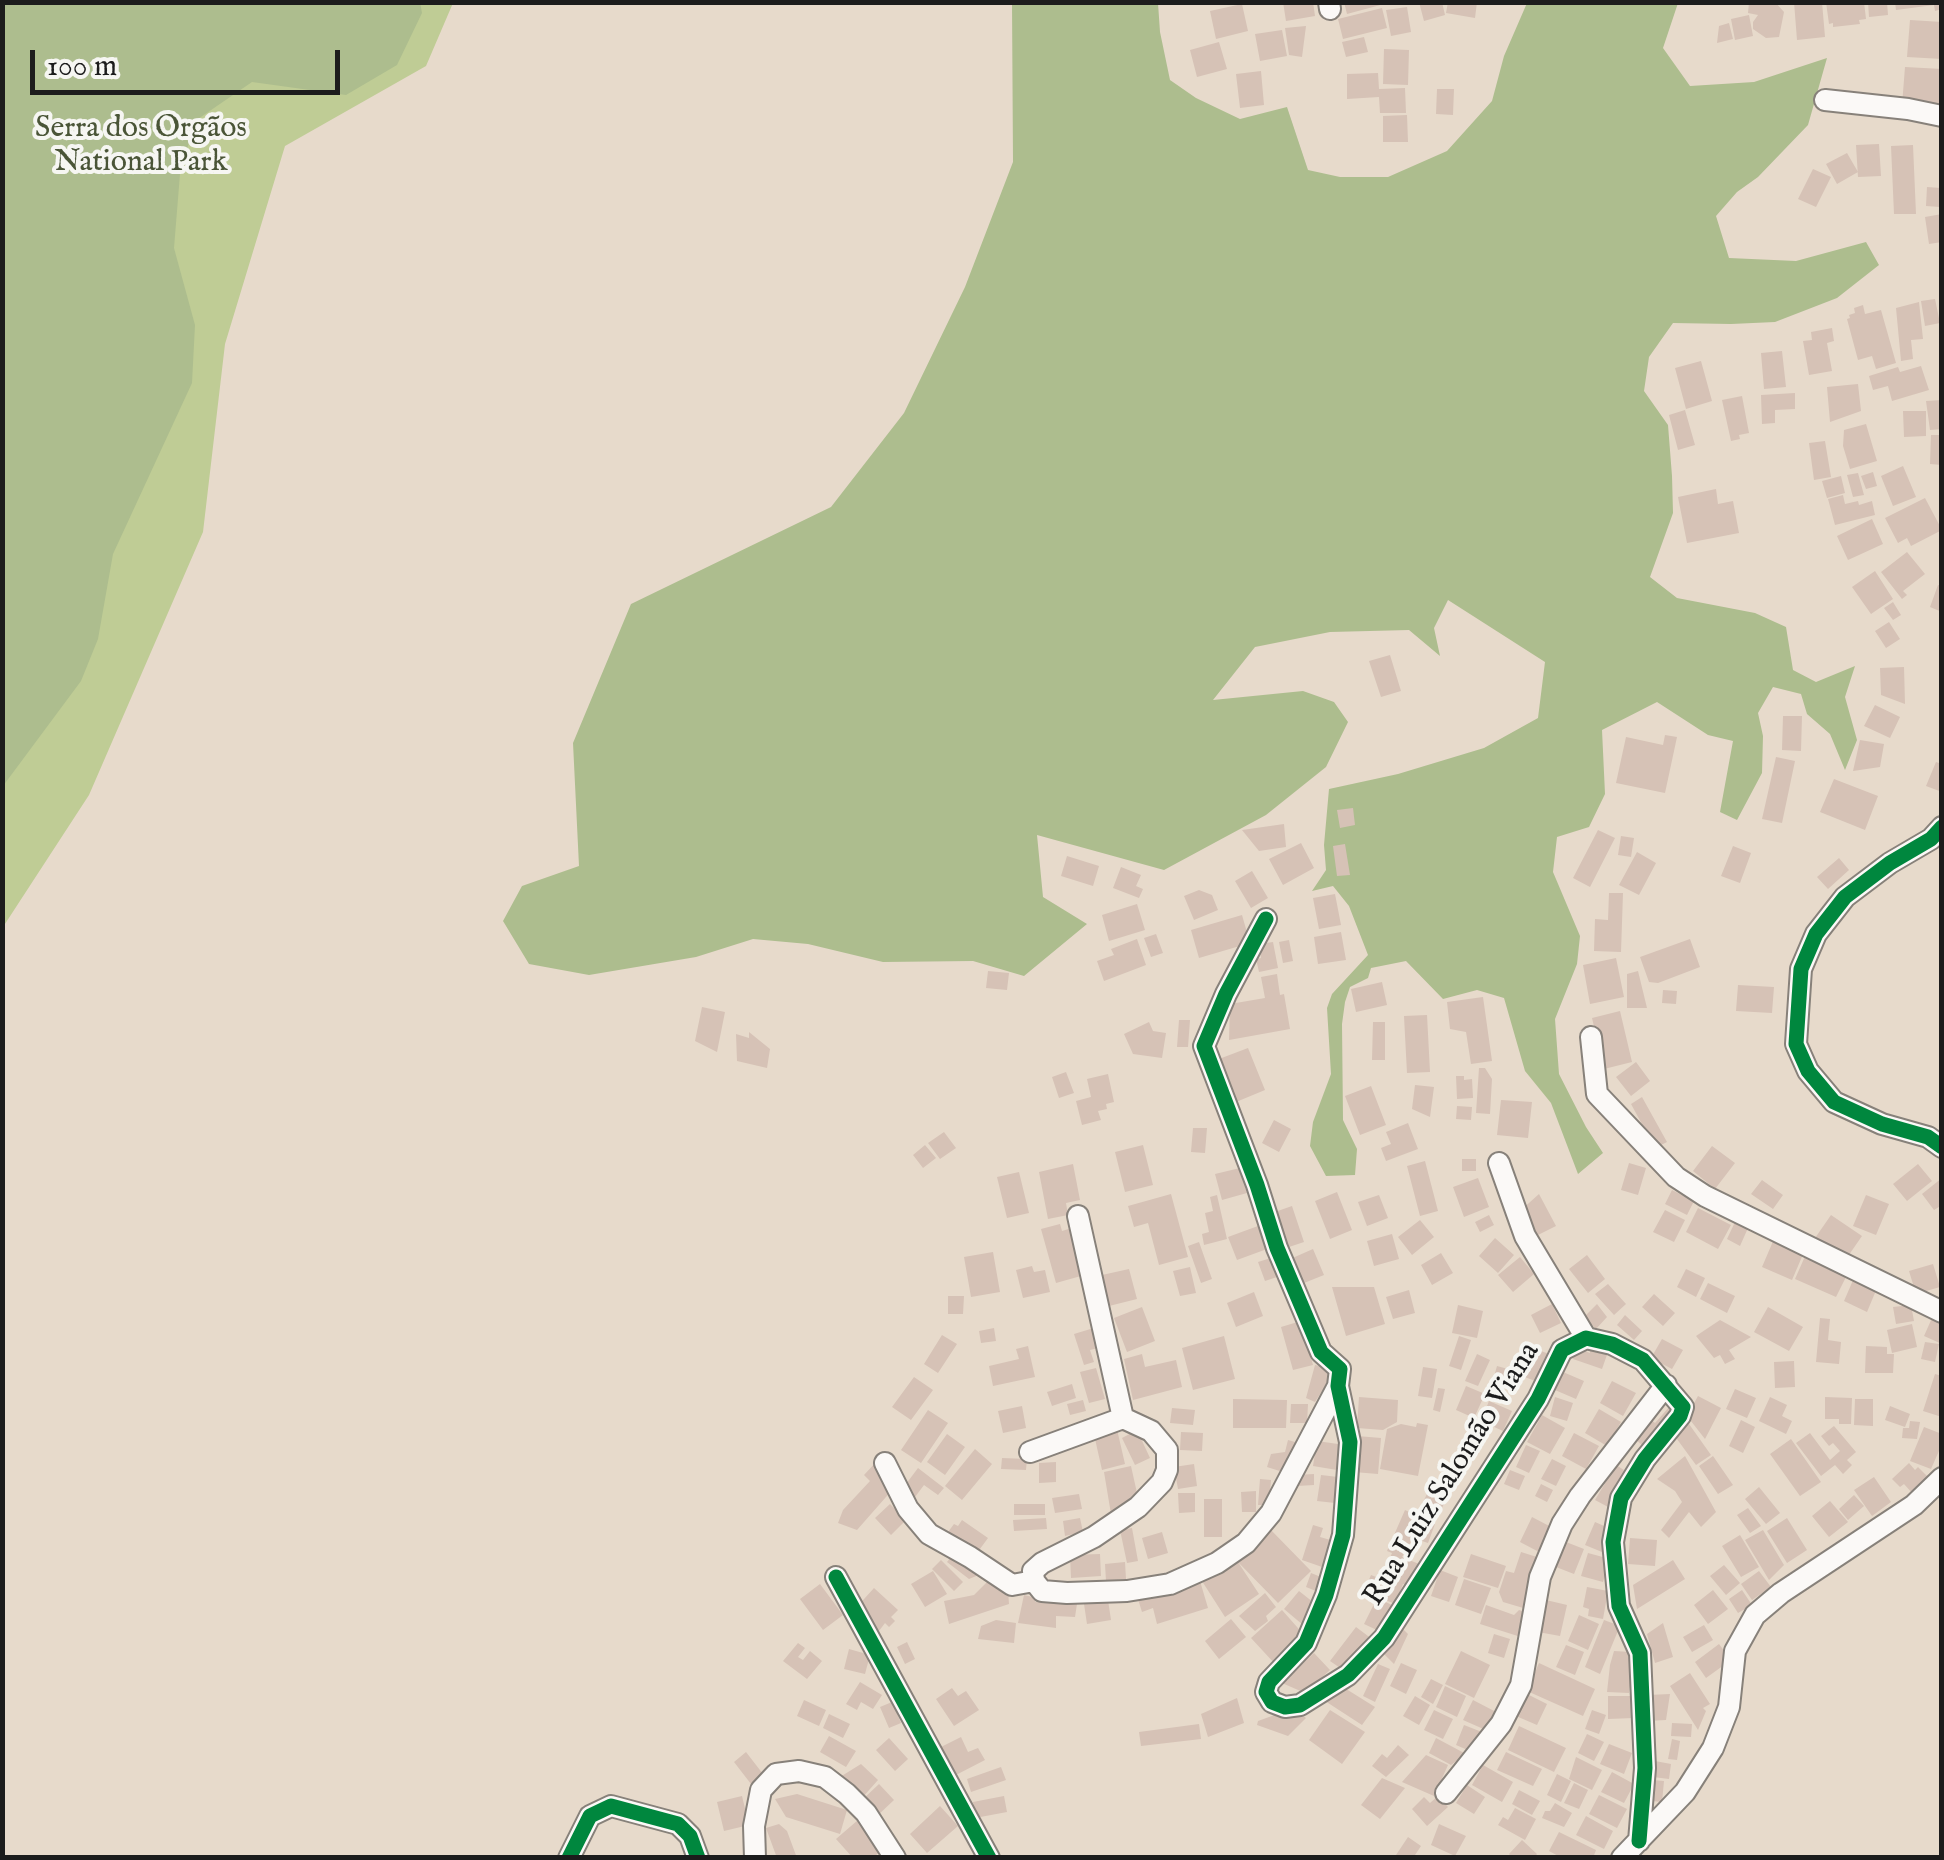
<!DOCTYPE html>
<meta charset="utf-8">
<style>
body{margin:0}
#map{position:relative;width:1944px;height:1860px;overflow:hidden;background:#e7dacb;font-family:"IM FELL English",serif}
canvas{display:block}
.frame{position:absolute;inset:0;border:5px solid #1c1c1c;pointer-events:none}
.scale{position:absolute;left:30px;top:50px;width:310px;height:45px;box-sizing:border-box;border:5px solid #1c1c1c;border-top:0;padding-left:12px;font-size:30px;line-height:35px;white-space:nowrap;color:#1c1c1c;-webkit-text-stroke:8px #f6f6f2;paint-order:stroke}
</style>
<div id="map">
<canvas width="1944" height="1860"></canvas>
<div class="frame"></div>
<div class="scale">100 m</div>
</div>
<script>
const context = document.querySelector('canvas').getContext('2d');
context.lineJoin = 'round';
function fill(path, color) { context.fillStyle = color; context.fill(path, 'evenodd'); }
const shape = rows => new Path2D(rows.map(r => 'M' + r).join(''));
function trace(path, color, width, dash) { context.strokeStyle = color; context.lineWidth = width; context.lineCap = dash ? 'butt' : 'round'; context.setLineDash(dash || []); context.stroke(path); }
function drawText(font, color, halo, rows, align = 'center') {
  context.font = font + ' "IM FELL English",serif'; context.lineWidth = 8; context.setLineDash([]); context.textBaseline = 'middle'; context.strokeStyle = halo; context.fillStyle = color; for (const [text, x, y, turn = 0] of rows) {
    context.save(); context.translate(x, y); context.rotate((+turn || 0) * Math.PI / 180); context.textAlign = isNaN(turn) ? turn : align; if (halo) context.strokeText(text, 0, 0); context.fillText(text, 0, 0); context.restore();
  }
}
fill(shape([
 [3,3,453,3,426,66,285,146,225,344,203,532,89,795,3,927]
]), '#bfcc95');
fill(shape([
 [3,2,420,2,422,13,397,65,346,95,252,82,195,121,180,174,174,248,195,325,192,383,113,554,98,639,81,681,3,786],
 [1012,3,1158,3,1160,32,1170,80,1196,98,1240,119,1287,107,1308,170,1340,177,1388,177,1447,151,1492,101,1504,56,1527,3,1678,3,1663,48,1690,86,1754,82,1827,58,1808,125,1758,177,1737,192,1716,216,1729,258,1796,261,1866,242,1879,265,1837,298,1775,322,1731,324,1673,323,1649,357,1644,391,1668,425,1672,476,1673,513,1650,577,1677,598,1755,613,1786,627,1793,670,1816,682,1855,666,1845,697,1857,740,1845,770,1830,734,1807,714,1801,694,1773,687,1758,713,1763,736,1762,773,1737,820,1720,812,1733,741,1708,735,1657,702,1602,730,1605,794,1589,827,1557,837,1553,872,1580,936,1577,964,1555,1019,1559,1074,1586,1127,1603,1153,1578,1174,1551,1103,1525,1071,1504,998,1477,990,1443,999,1406,961,1371,968,1368,978,1350,987,1345,1002,1342,1024,1343,1120,1357,1149,1355,1175,1326,1176,1310,1146,1313,1122,1331,1074,1327,1008,1332,994,1368,955,1349,906,1333,886,1312,891,1326,870,1324,845,1329,789,1398,774,1484,748,1538,718,1545,662,1448,600,1434,628,1440,656,1409,630,1330,632,1255,647,1213,700,1303,691,1334,702,1348,722,1326,767,1266,815,1164,870,1037,835,1043,897,1087,924,1024,976,973,961,883,962,808,944,753,939,696,957,589,975,529,964,503,921,522,886,579,866,573,743,631,604,831,507,904,413,965,287,1013,162]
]), '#adbd8e');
fill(shape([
 [1283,2,1313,2,1315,16,1286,21],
 [1344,2,1384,2,1384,4,1347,14],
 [1419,2,1442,2,1445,15,1424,21],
 [1448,2,1477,2,1475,18,1446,13],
 [1749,2,1775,2,1784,12,1779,37,1766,38,1753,29,1753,22,1758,15,1748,13],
 [1794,2,1822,2,1825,37,1797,40],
 [1826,2,1864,2,1866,19,1859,20,1860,24,1833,27,1833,23,1829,24],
 [1868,2,1887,2,1888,15,1869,17],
 [1895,2,1942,2,1942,9,1935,11,1934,5,1896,10],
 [1242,4,1248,31,1216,39,1210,11],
 [1407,7,1411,32,1391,36,1386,10],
 [1382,8,1387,28,1343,39,1338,19],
 [1749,15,1753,36,1735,40,1731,19],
 [1910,20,1942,22,1942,59,1907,57],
 [1729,23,1733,39,1717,43,1719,26],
 [1306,26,1302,57,1289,55,1285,28],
 [1282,30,1287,56,1260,61,1255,34],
 [1364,37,1368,52,1346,57,1342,42],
 [1219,42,1227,69,1197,77,1190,50],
 [1384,49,1409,50,1408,85,1383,84],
 [1905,67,1942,69,1942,108,1902,105],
 [1261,71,1264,105,1240,108,1236,74],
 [1378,73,1379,89,1405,88,1406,113,1380,113,1379,97,1347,99,1347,74],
 [1437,89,1454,89,1453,115,1436,114],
 [1407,115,1408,142,1383,142,1383,116],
 [1879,144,1881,176,1858,177,1856,145],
 [1913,145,1916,214,1894,214,1891,146],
 [1847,153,1858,172,1837,184,1826,164],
 [1813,169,1831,177,1816,207,1798,199],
 [1927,187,1941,188,1940,207,1926,206],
 [1942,214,1942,242,1929,244,1925,217],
 [1935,299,1940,323,1925,326,1921,301],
 [1919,302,1923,339,1911,340,1913,359,1901,361,1896,308],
 [1863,305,1865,314,1881,310,1896,363,1876,369,1872,356,1858,360,1847,319,1850,318,1849,315,1855,313,1854,308],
 [1832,328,1834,341,1827,343,1832,371,1809,375,1803,341,1812,340,1811,332],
 [1782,351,1786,387,1764,389,1761,353],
 [1701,361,1712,401,1686,409,1675,368],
 [1921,366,1929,390,1892,401,1888,386,1873,390,1869,376,1898,367,1900,372],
 [1858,384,1861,411,1830,422,1827,387],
 [1795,393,1795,409,1775,410,1775,423,1762,424,1761,395],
 [1742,396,1749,433,1739,435,1740,439,1731,441,1722,400],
 [1942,400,1942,429,1930,430,1926,401],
 [1685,410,1695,445,1678,450,1669,415],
 [1903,411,1926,411,1926,436,1904,437],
 [1866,424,1877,461,1850,469,1843,446,1844,430],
 [1931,435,1942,435,1942,465,1930,464],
 [1825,441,1831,477,1814,480,1809,443],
 [1903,466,1916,497,1893,506,1881,476],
 [1873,472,1877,486,1866,489,1861,476],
 [1858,473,1864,495,1853,497,1847,475],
 [1841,476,1845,493,1827,498,1822,481],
 [1716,489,1718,504,1733,501,1739,533,1687,543,1678,497],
 [1843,495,1845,504,1858,501,1859,505,1872,501,1875,515,1835,525,1828,499],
 [1925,498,1942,530,1911,546,1907,538,1898,543,1885,518],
 [1872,519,1883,544,1848,560,1837,536],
 [1907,552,1925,574,1903,591,1907,595,1902,599,1881,572],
 [1875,571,1893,599,1871,614,1852,587],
 [1938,585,1942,586,1942,612,1930,607],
 [1893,602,1901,615,1893,620,1884,608],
 [1889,622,1900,639,1886,648,1875,631],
 [1390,655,1401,691,1381,697,1369,661],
 [1904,667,1905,704,1881,695,1880,668],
 [1875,705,1900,717,1890,738,1864,726],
 [1783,716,1802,716,1801,751,1782,750],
 [1665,735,1677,737,1665,793,1616,783,1626,737,1663,745],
 [1860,740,1884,744,1880,767,1853,771],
 [1776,757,1795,761,1782,823,1762,819],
 [1936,762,1942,764,1942,792,1926,786],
 [1834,779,1878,796,1865,830,1820,812],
 [1353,808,1355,825,1340,828,1337,810],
 [1284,824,1286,847,1259,851,1242,830],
 [1598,830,1615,838,1590,887,1573,878],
 [1621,836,1634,838,1631,857,1618,855],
 [1301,843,1314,868,1283,885,1269,859],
 [1345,844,1350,875,1337,876,1333,846],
 [1733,846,1751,853,1740,883,1721,876],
 [1637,852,1656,863,1639,895,1619,885],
 [1067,856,1099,866,1093,886,1061,876],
 [1839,858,1849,870,1828,889,1817,877],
 [1121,867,1141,875,1136,886,1143,889,1139,898,1113,888],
 [1252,871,1268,898,1251,908,1235,881],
 [1199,890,1212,895,1218,910,1194,920,1184,896],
 [1609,893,1623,893,1621,952,1594,951,1595,919,1608,920],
 [1335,894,1341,925,1319,929,1313,898],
 [1137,904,1145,930,1109,941,1102,915],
 [1242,915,1250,943,1199,958,1191,930],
 [1341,932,1346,960,1318,964,1314,937],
 [1156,934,1163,953,1151,957,1144,938],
 [1137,939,1146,965,1104,981,1097,961,1114,955,1111,949],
 [1690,939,1700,967,1658,983,1649,982,1640,957],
 [1289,940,1293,961,1283,963,1279,942],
 [1273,942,1278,968,1259,972,1256,959,1261,958,1259,944],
 [1616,958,1624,997,1590,1004,1583,965],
 [988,971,1009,973,1007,990,986,988],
 [1638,971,1647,1008,1627,1008,1627,974],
 [1277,974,1280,995,1284,994,1290,1029,1229,1040,1230,1004,1265,998,1261,977],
 [1382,982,1387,1005,1356,1012,1351,989],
 [1738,985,1774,987,1772,1013,1736,1011],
 [1663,990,1677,991,1676,1004,1662,1003],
 [1483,997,1492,1061,1471,1064,1466,1032,1450,1029,1447,1002],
 [702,1007,725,1012,717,1052,695,1041],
 [1620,1011,1632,1062,1604,1069,1592,1018],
 [1427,1015,1430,1072,1407,1073,1404,1016],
 [1179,1020,1190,1020,1188,1047,1177,1047],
 [1149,1022,1153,1031,1166,1033,1162,1058,1133,1054,1124,1034],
 [1373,1022,1385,1022,1385,1060,1372,1060],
 [749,1032,770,1049,767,1068,737,1061,736,1034,749,1038],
 [1248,1048,1265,1090,1236,1102,1219,1059],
 [1636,1062,1650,1081,1631,1096,1616,1077],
 [1479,1068,1485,1068,1492,1079,1490,1114,1476,1113],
 [1066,1072,1074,1093,1059,1098,1052,1077],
 [1108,1074,1114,1102,1106,1104,1107,1109,1098,1111,1101,1120,1082,1125,1076,1101,1091,1097,1087,1079],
 [1456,1076,1464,1076,1464,1080,1472,1079,1473,1098,1457,1099],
 [1415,1085,1434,1087,1430,1117,1412,1109],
 [1371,1086,1386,1125,1360,1135,1345,1096],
 [1642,1097,1667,1142,1655,1148,1631,1104],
 [1501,1100,1532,1102,1528,1138,1497,1135],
 [1457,1106,1472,1107,1471,1120,1456,1119],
 [1274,1120,1291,1129,1279,1152,1262,1143],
 [1408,1123,1418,1149,1386,1161,1381,1148,1391,1144,1386,1132],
 [1193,1128,1207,1128,1205,1153,1191,1152],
 [944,1132,956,1148,940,1159,928,1143],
 [925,1145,936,1158,923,1168,913,1155],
 [1143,1145,1153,1185,1125,1192,1115,1152],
 [1712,1146,1735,1163,1715,1189,1693,1171],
 [1462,1159,1476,1159,1476,1171,1462,1171],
 [1425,1161,1438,1211,1420,1216,1407,1166],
 [1629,1163,1646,1168,1638,1195,1621,1190],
 [1073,1164,1080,1200,1066,1203,1068,1215,1048,1219,1039,1172],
 [1918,1164,1932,1181,1907,1201,1893,1184],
 [1240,1168,1247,1193,1222,1200,1215,1174],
 [1019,1172,1029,1213,1007,1218,997,1177],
 [1478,1178,1489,1207,1464,1217,1453,1187],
 [1942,1178,1942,1205,1934,1210,1922,1194],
 [1762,1180,1783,1195,1773,1209,1751,1194],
 [1672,1190,1694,1201,1687,1215,1665,1204],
 [1337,1192,1352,1230,1330,1239,1315,1201],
 [1171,1194,1188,1257,1159,1265,1148,1223,1134,1227,1128,1206],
 [1539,1194,1556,1226,1534,1237,1520,1211],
 [1217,1195,1227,1239,1204,1245,1202,1234,1209,1232,1205,1213,1213,1211,1210,1197],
 [1379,1195,1388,1218,1367,1226,1358,1202],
 [1866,1195,1889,1204,1876,1235,1853,1226],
 [1292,1206,1304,1242,1283,1249,1272,1213],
 [1698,1208,1731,1225,1718,1249,1686,1232],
 [1665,1210,1685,1220,1674,1242,1653,1232],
 [1489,1215,1494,1225,1480,1232,1475,1222],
 [1831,1215,1862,1236,1844,1262,1813,1241],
 [1420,1220,1434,1237,1412,1255,1398,1237],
 [1735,1222,1748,1228,1740,1246,1727,1239],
 [1060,1224,1062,1231,1075,1227,1088,1274,1056,1283,1041,1229],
 [1258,1226,1267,1249,1237,1260,1228,1237],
 [1392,1234,1399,1259,1374,1266,1367,1241],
 [1495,1238,1514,1255,1498,1273,1479,1256],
 [1774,1239,1804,1252,1792,1280,1762,1267],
 [1199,1242,1212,1279,1201,1283,1188,1246],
 [1313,1249,1324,1275,1299,1285,1288,1260],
 [993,1252,1000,1292,971,1297,964,1257],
 [1441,1253,1453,1273,1432,1285,1421,1265],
 [1806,1254,1848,1273,1836,1297,1795,1279],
 [1587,1255,1605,1279,1588,1293,1569,1269],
 [1274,1257,1280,1276,1265,1281,1258,1262],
 [1520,1257,1534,1274,1513,1292,1498,1275],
 [1933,1264,1940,1287,1916,1294,1909,1271],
 [1032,1266,1034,1272,1045,1270,1050,1292,1023,1298,1016,1270],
 [1190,1267,1196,1293,1180,1296,1173,1271],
 [1129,1269,1137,1299,1109,1306,1102,1275],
 [1686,1269,1705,1278,1696,1297,1677,1287],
 [1854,1278,1877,1288,1867,1312,1844,1301],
 [1708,1283,1735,1296,1727,1313,1700,1299],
 [1608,1284,1626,1304,1614,1315,1595,1294],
 [1332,1287,1374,1287,1385,1324,1346,1336],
 [1409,1290,1415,1313,1393,1319,1386,1297],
 [1254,1292,1263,1316,1236,1327,1227,1303],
 [1654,1294,1675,1313,1663,1326,1642,1307],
 [948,1296,964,1296,963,1314,948,1314],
 [1552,1304,1561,1323,1540,1333,1531,1315],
 [1597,1304,1607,1317,1596,1329,1584,1317],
 [1458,1305,1483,1311,1477,1338,1452,1333],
 [1911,1305,1914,1321,1896,1324,1893,1307],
 [1142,1307,1155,1341,1127,1352,1114,1318],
 [1768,1307,1803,1327,1789,1351,1754,1332],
 [1625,1315,1642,1331,1634,1340,1617,1325],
 [1820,1318,1830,1319,1828,1340,1841,1342,1839,1364,1816,1362],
 [1932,1318,1942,1322,1942,1344,1924,1336],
 [1720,1320,1751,1337,1729,1350,1735,1359,1725,1364,1720,1355,1714,1358,1696,1336],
 [1301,1321,1313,1365,1293,1370,1281,1327],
 [1912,1324,1917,1347,1892,1353,1887,1330],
 [1097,1327,1102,1347,1090,1350,1094,1362,1084,1365,1074,1334],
 [994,1328,996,1341,981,1343,979,1331],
 [942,1335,957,1344,938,1373,924,1364],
 [1224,1336,1235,1379,1193,1390,1182,1348],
 [1459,1336,1471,1340,1461,1370,1449,1366],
 [1662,1339,1683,1350,1672,1369,1651,1358],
 [1925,1342,1939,1344,1935,1362,1921,1359],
 [1525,1345,1549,1354,1538,1382,1514,1373],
 [1028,1346,1035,1377,993,1386,989,1366,1019,1359,1016,1349],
 [1590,1346,1608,1352,1602,1369,1573,1359,1577,1348,1590,1353],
 [1866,1346,1887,1347,1887,1354,1894,1354,1893,1373,1865,1373],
 [1142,1354,1145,1367,1176,1360,1182,1387,1133,1400,1124,1359],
 [1477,1354,1490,1360,1478,1386,1465,1381],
 [1794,1361,1795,1387,1775,1388,1774,1362],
 [1315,1365,1324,1367,1333,1374,1315,1402,1306,1398],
 [1497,1366,1508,1369,1502,1397,1489,1394],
 [1423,1367,1437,1369,1432,1398,1418,1396],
 [1096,1368,1105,1399,1089,1403,1080,1372],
 [1563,1372,1584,1381,1576,1399,1555,1390],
 [1935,1374,1942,1376,1942,1417,1923,1411],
 [914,1377,933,1390,911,1420,892,1407],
 [1612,1381,1636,1393,1623,1416,1600,1403],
 [1072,1384,1076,1398,1052,1406,1047,1392],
 [1466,1386,1485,1394,1474,1418,1456,1410],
 [1438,1388,1445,1389,1440,1412,1433,1410],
 [1735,1389,1756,1398,1747,1418,1726,1409],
 [1698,1396,1721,1408,1705,1439,1687,1416],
 [1359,1397,1398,1400,1397,1422,1383,1430,1357,1428],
 [1555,1397,1573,1403,1567,1421,1550,1416],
 [1770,1397,1787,1405,1782,1416,1792,1421,1786,1434,1759,1421],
 [1825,1397,1852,1398,1851,1424,1839,1424,1839,1419,1825,1419],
 [1233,1399,1287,1400,1286,1428,1233,1428],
 [1855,1399,1873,1399,1873,1426,1854,1425],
 [1083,1400,1086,1411,1070,1415,1067,1404],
 [1489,1401,1512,1411,1503,1431,1481,1421],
 [1291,1404,1308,1404,1307,1423,1290,1423],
 [1022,1406,1026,1428,1003,1433,998,1411],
 [1670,1406,1676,1412,1644,1447,1632,1436,1648,1417,1655,1423],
 [1890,1406,1910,1414,1905,1427,1885,1420],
 [1172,1408,1195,1410,1193,1425,1170,1423],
 [1599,1409,1621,1422,1607,1446,1585,1433],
 [928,1410,948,1423,921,1463,901,1450],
 [1542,1415,1565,1428,1550,1454,1527,1442],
 [1741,1420,1755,1427,1743,1453,1729,1446],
 [1910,1421,1920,1422,1917,1439,1902,1438,1903,1428,1909,1428],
 [1417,1423,1428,1425,1418,1476,1380,1469,1387,1429,1401,1424,1416,1427],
 [1689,1424,1711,1455,1696,1465,1674,1435],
 [1116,1425,1125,1464,1102,1470,1093,1430],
 [1477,1425,1489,1431,1478,1454,1466,1448],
 [1834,1426,1856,1452,1847,1460,1852,1465,1843,1474,1835,1465,1821,1476,1796,1443,1810,1433,1830,1460,1840,1451,1833,1443,1829,1446,1821,1436],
 [1924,1427,1942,1434,1942,1444,1931,1469,1910,1461],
 [1137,1430,1150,1458,1135,1465,1122,1438],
 [1181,1432,1203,1433,1202,1451,1180,1450],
 [1574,1433,1599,1446,1586,1469,1562,1456],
 [947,1434,965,1447,945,1475,927,1462],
 [1357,1436,1381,1438,1378,1474,1354,1472],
 [1791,1439,1821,1482,1800,1496,1770,1454],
 [1288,1440,1295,1442,1286,1473,1267,1467,1271,1454,1285,1452],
 [1317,1441,1338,1444,1340,1449,1337,1470,1313,1466],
 [1526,1445,1540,1451,1529,1473,1516,1467],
 [975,1449,992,1464,962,1500,945,1486],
 [1685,1456,1716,1512,1701,1527,1689,1512,1669,1538,1661,1530,1682,1502,1675,1491,1657,1479],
 [1713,1456,1733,1485,1718,1494,1699,1466],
 [1002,1458,1027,1459,1026,1470,1001,1469],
 [1552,1459,1566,1466,1556,1486,1541,1479],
 [877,1461,893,1489,857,1530,838,1523,843,1510,870,1481,864,1475],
 [1056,1462,1056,1482,1039,1483,1039,1463],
 [1909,1463,1915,1470,1918,1467,1929,1478,1913,1494,1904,1484,1900,1487,1892,1479],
 [1194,1464,1197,1486,1178,1489,1174,1467],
 [1616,1465,1624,1470,1615,1485,1622,1489,1610,1508,1595,1500],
 [1131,1466,1137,1493,1111,1514,1104,1472],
 [918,1468,944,1488,938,1495,924,1485,915,1497,903,1488],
 [1510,1470,1525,1476,1519,1490,1504,1484],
 [1314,1474,1314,1485,1297,1486,1296,1475],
 [1321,1475,1338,1477,1335,1503,1317,1501],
 [1874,1477,1891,1502,1872,1516,1854,1490],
 [1260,1479,1271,1480,1269,1505,1258,1505],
 [1541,1484,1553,1490,1547,1502,1535,1496],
 [1431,1486,1451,1488,1437,1519,1419,1510],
 [1759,1487,1780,1513,1766,1524,1745,1499],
 [1256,1491,1256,1512,1242,1512,1241,1492],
 [1178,1493,1195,1493,1195,1512,1179,1513],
 [1079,1494,1082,1509,1055,1513,1052,1498],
 [1854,1495,1864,1506,1848,1520,1839,1509],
 [1204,1499,1222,1499,1222,1537,1204,1537],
 [1830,1501,1848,1522,1829,1537,1812,1516],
 [890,1504,906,1520,891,1535,875,1518],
 [1014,1504,1045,1504,1045,1515,1014,1515],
 [1748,1508,1761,1526,1750,1533,1737,1515],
 [1405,1510,1435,1524,1428,1543,1413,1538,1402,1557,1419,1564,1410,1587,1403,1584,1395,1604,1364,1591,1371,1575,1381,1579,1392,1553,1387,1551],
 [1532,1517,1553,1528,1541,1553,1520,1542],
 [1046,1518,1047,1529,1014,1531,1013,1520],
 [1080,1518,1083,1532,1065,1536,1063,1521],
 [1787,1518,1807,1550,1787,1563,1767,1531],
 [962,1520,988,1538,977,1553,948,1532,954,1524,958,1526],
 [1595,1522,1611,1529,1602,1552,1585,1545],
 [1313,1525,1323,1528,1320,1537,1334,1541,1325,1568,1302,1560],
 [1132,1528,1138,1561,1127,1563,1120,1530],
 [1270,1529,1311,1571,1278,1603,1237,1561],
 [1763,1530,1784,1565,1769,1580,1745,1540],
 [1162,1532,1168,1553,1148,1559,1142,1538],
 [1740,1535,1759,1567,1741,1577,1722,1546],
 [1630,1538,1657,1540,1655,1566,1628,1564],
 [1566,1542,1584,1549,1574,1574,1556,1567],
 [1521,1552,1540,1558,1530,1610,1503,1602,1499,1592,1506,1571,1514,1573],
 [954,1553,981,1574,969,1579,947,1562],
 [1588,1553,1610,1559,1603,1582,1581,1576],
 [1100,1554,1101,1576,1071,1578,1070,1555],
 [1471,1554,1506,1566,1498,1588,1463,1577],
 [1234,1556,1259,1594,1225,1617,1200,1578],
 [941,1560,963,1582,954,1591,932,1569],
 [1673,1560,1685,1579,1637,1609,1633,1585],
 [1125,1562,1126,1579,1106,1581,1105,1564],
 [1724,1565,1740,1583,1726,1595,1710,1576],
 [1440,1570,1458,1577,1449,1602,1431,1596],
 [933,1571,947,1594,925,1607,911,1584],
 [1759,1571,1771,1587,1752,1600,1741,1584],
 [1311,1573,1326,1579,1321,1593,1306,1587],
 [1464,1579,1491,1588,1481,1614,1455,1605],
 [988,1581,1008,1591,1009,1604,949,1624,944,1601,974,1595],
 [1200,1581,1208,1608,1157,1624,1153,1608,1142,1612,1137,1596],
 [820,1584,843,1615,823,1630,800,1599],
 [1587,1587,1608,1591,1603,1619,1588,1616,1589,1609,1583,1607],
 [874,1588,898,1610,891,1617,895,1621,889,1627,885,1623,879,1631,855,1609],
 [1713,1590,1728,1609,1708,1624,1694,1605],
 [1742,1590,1752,1605,1738,1613,1729,1599],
 [1299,1591,1318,1606,1303,1625,1284,1609],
 [1265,1593,1276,1607,1266,1616,1268,1621,1255,1631,1239,1616],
 [1024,1595,1037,1598,1035,1602,1077,1604,1075,1617,1056,1616,1056,1628,1018,1623],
 [1377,1598,1392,1605,1379,1631,1364,1624],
 [1108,1600,1111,1620,1087,1624,1084,1604],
 [1546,1600,1567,1605,1560,1636,1538,1632],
 [1486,1605,1514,1615,1519,1610,1532,1614,1524,1638,1480,1624],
 [1282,1610,1305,1636,1275,1664,1251,1638],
 [1579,1615,1599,1624,1588,1650,1568,1641],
 [1231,1619,1246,1637,1219,1659,1205,1641],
 [996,1620,1016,1623,1014,1643,978,1639,981,1626],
 [1604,1620,1620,1626,1600,1674,1585,1667],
 [1663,1623,1673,1657,1655,1663,1647,1634],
 [1704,1625,1713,1640,1692,1652,1683,1637],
 [1356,1627,1372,1639,1346,1672,1330,1661],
 [1403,1629,1408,1634,1394,1664,1382,1652],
 [1494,1634,1510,1639,1504,1658,1488,1653],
 [907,1642,915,1659,905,1664,897,1647],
 [798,1643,805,1648,798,1657,803,1660,810,1651,822,1661,807,1679,783,1661],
 [1719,1644,1731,1660,1706,1678,1695,1662],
 [1566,1645,1584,1652,1575,1675,1556,1667],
 [849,1649,870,1655,865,1674,844,1669],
 [1461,1651,1490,1665,1474,1698,1445,1684],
 [1614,1651,1631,1652,1633,1666,1629,1693,1607,1692,1610,1665],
 [1314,1653,1330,1670,1305,1693,1282,1683],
 [1401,1663,1417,1670,1406,1694,1390,1686],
 [1539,1663,1595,1689,1583,1716,1527,1691],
 [1378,1664,1390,1669,1375,1702,1363,1696],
 [1690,1673,1710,1704,1703,1708,1706,1711,1698,1730,1670,1686],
 [1431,1679,1443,1685,1433,1704,1421,1697],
 [860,1682,882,1695,873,1709,861,1702,857,1710,846,1704],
 [1445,1686,1466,1696,1457,1717,1436,1707],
 [1343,1687,1375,1707,1362,1725,1322,1699],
 [952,1688,958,1696,966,1691,979,1710,954,1726,936,1699],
 [1527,1694,1547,1704,1537,1725,1516,1716],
 [1670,1694,1666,1720,1647,1721,1648,1695],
 [1415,1696,1430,1705,1419,1725,1403,1716],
 [1608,1696,1634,1696,1634,1718,1608,1719],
 [1237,1698,1244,1723,1208,1737,1201,1714],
 [804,1700,826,1710,819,1726,797,1716],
 [1473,1700,1498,1713,1488,1731,1463,1720],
 [892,1702,901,1723,889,1728,880,1707],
 [1294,1708,1306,1718,1288,1736,1257,1725,1258,1721],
 [1330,1710,1365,1732,1342,1764,1309,1740],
 [1434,1710,1453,1719,1443,1739,1424,1730],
 [1592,1710,1606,1715,1599,1734,1585,1729],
 [829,1714,850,1724,843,1738,823,1728],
 [1672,1723,1692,1724,1691,1737,1671,1736],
 [1199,1724,1201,1739,1141,1746,1139,1732],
 [1464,1725,1487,1734,1470,1751,1456,1745],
 [1519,1726,1566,1748,1554,1772,1508,1750],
 [1587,1734,1604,1742,1594,1761,1578,1753],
 [829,1736,856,1751,846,1767,820,1752],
 [961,1737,968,1752,978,1748,985,1760,952,1777,937,1749],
 [889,1738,908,1759,895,1771,876,1750],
 [1436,1738,1466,1754,1451,1765,1429,1753],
 [1672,1739,1680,1741,1677,1760,1668,1759],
 [1609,1744,1632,1753,1624,1774,1600,1764],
 [1398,1745,1409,1755,1386,1777,1372,1766,1382,1754,1387,1758],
 [746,1752,763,1774,751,1784,734,1762],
 [1506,1752,1542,1769,1533,1786,1497,1770],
 [1426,1755,1448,1765,1434,1796,1402,1782],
 [1576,1757,1602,1770,1592,1790,1569,1779],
 [1655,1761,1671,1764,1669,1779,1653,1777],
 [861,1764,878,1780,862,1798,840,1777],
 [1483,1765,1513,1782,1502,1802,1472,1785],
 [1001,1767,1006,1780,971,1792,967,1779],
 [1612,1772,1634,1784,1624,1803,1601,1792],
 [1557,1774,1571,1781,1561,1802,1547,1795],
 [1382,1778,1405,1788,1380,1819,1361,1805],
 [1653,1780,1664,1781,1662,1802,1652,1801],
 [1574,1783,1588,1790,1579,1809,1564,1803],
 [879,1784,894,1800,876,1817,861,1801],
 [1467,1785,1485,1797,1474,1814,1456,1803],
 [1519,1790,1540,1801,1532,1815,1512,1804],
 [797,1794,847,1810,840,1834,786,1817,775,1799],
 [1599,1795,1627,1809,1617,1828,1589,1814],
 [742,1796,749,1825,724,1831,717,1802],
 [1004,1796,1007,1812,975,1818,973,1802],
 [1438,1796,1448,1807,1427,1826,1412,1809,1424,1797,1430,1803],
 [1555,1803,1572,1813,1564,1827,1542,1818,1545,1811,1550,1811],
 [940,1806,958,1826,927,1853,910,1834],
 [1515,1808,1536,1819,1525,1840,1498,1825,1503,1817,1508,1820],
 [1586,1816,1613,1831,1604,1849,1576,1835],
 [858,1820,884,1848,873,1858,853,1858,836,1839],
 [779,1824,787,1831,797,1858,777,1858,766,1828],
 [1439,1824,1466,1836,1455,1856,1431,1845],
 [1559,1832,1596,1850,1593,1858,1562,1858,1549,1851],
 [1408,1837,1421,1846,1413,1858,1399,1858,1396,1855],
 [1522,1840,1537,1854,1534,1858,1513,1858,1509,1854]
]), '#d6c2b6');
const street = shape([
 [1329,2,1330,9],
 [1825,100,1908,109,1942,116],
 [1942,827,1931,839,1890,863,1845,897,1816,934,1801,969,1796,1044,1808,1071,1834,1102,1882,1124,1928,1137,1942,1147],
 [1266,919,1226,994,1204,1046,1257,1185,1277,1248,1321,1352,1340,1369,1338,1386,1350,1442,1343,1535,1326,1595,1306,1643,1269,1682,1266,1692,1272,1702,1285,1707,1300,1705,1348,1675,1384,1638,1538,1399,1562,1350,1586,1338,1612,1344,1643,1360,1683,1407,1680,1416,1645,1459,1621,1498,1613,1542,1619,1606,1640,1653,1645,1768,1639,1841],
 [1591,1037,1597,1094,1676,1177,1705,1196,1942,1312],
 [1499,1163,1525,1236,1586,1338],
 [1078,1216,1123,1418],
 [1030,1452,1123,1418,1151,1431,1167,1450,1167,1470,1162,1482,1138,1507,1094,1537,1042,1563,1033,1571,1034,1581],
 [885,1463,908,1509,929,1534,970,1557,1012,1585,1034,1581],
 [836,1577,989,1858],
 [1034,1581,1042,1591,1067,1593,1127,1591,1170,1584,1217,1563,1246,1543,1271,1513,1338,1386],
 [1446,1793,1501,1724,1521,1685,1540,1577,1562,1524,1580,1496,1666,1385],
 [569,1858,590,1816,611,1806,678,1824,690,1836,698,1858],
 [755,1858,754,1826,761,1790,776,1774,799,1771,825,1777,847,1794,866,1813,895,1858],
 [1622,1858,1685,1792,1713,1748,1729,1707,1735,1651,1755,1615,1781,1593,1914,1505,1942,1478]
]);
trace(street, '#87817a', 24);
trace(street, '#fbf9f7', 20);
trace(shape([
 [1942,827,1931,839,1890,863,1845,897,1816,934,1801,969,1796,1044,1808,1071,1834,1102,1882,1124,1928,1137,1942,1147],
 [1266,919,1226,994,1204,1046,1257,1185,1277,1248,1321,1352,1340,1369,1338,1386,1350,1442,1343,1535,1326,1595,1306,1643,1269,1682,1266,1692,1272,1702,1285,1707,1300,1705,1348,1675,1384,1638,1538,1399,1562,1350,1586,1338,1612,1344,1643,1360,1683,1407,1680,1416,1645,1459,1621,1498,1613,1542,1619,1606,1640,1653,1645,1768,1639,1841],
 [836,1577,989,1858],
 [569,1858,590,1816,611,1806,678,1824,690,1836,698,1858]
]), '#00873e', 15);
drawText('30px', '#4a5537', '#f6f6f2', [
 ["Serra dos Orgãos",141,130],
 ["National Park",141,164]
]);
drawText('30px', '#1c1c1c', '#f6f6f2', [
 ["Rua Luiz Salomão Viana",1453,1475,-58]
]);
</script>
